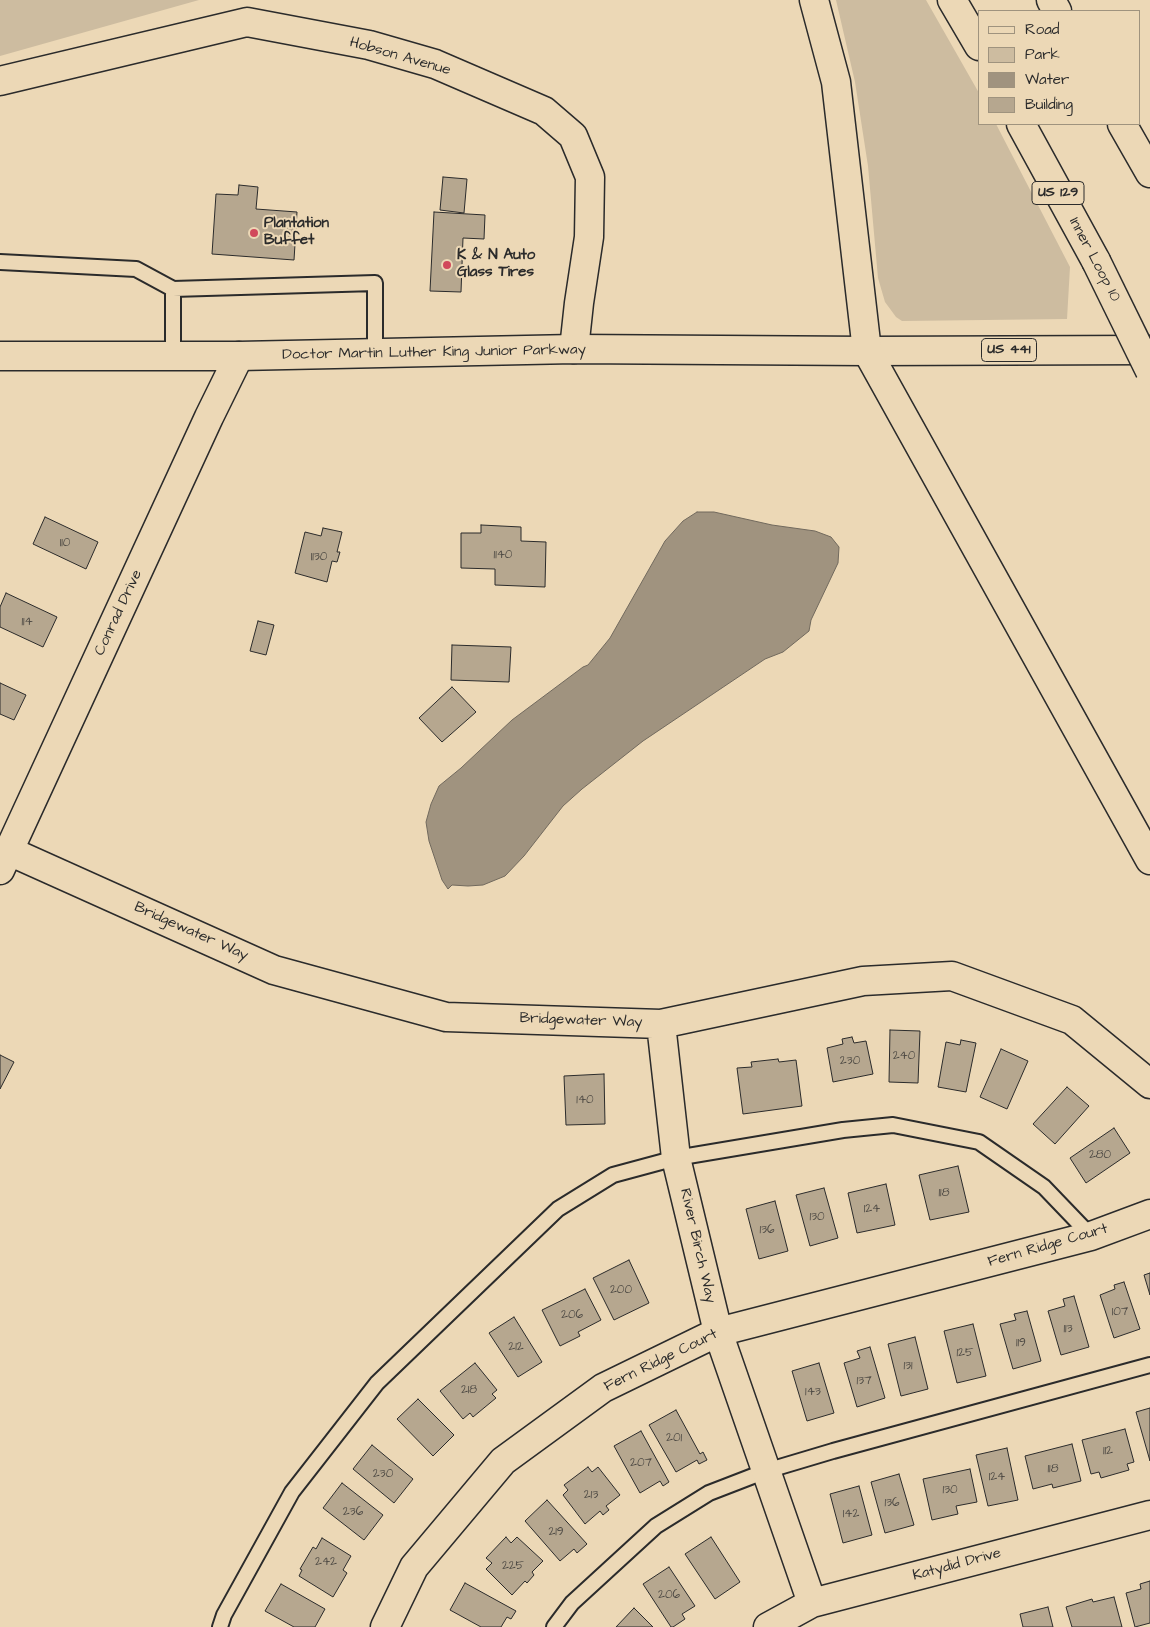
<!DOCTYPE html>
<style>
body{margin:0}
#map{position:relative;width:1150px;height:1627px;overflow:hidden;background:#ecd8b6;font-family:"Architects Daughter",sans-serif}
canvas{display:block}
.legend{position:absolute;left:978px;top:10px;width:162px;height:115px;box-sizing:border-box;background:#ecd8b6;border:1px solid #9f937e;margin:0;padding:6px 9px;list-style:none;font-size:15px;color:#2b2b2b}
.legend li{display:flex;align-items:center;gap:10px;height:25px}
.legend b{width:25px;border:1px solid #9f937e}
</style>
<div id="map">
<canvas width="1150" height="1627"></canvas>
<ul class="legend">
<li><b style="height:6px;background:#ecd8b6"></b>Road</li>
<li><b style="height:14px;background:#cdbca0"></b>Park</li>
<li><b style="height:14px;background:#a0937f"></b>Water</li>
<li><b style="height:14px;background:#b6a78f"></b>Building</li>
</ul>
</div>
<script>
const context = document.querySelector('canvas').getContext('2d');
context.lineJoin = 'round';
function fill(path, color) { context.fillStyle = color; context.fill(path, 'evenodd'); }
const shape = rows => new Path2D(rows.map(r => 'M' + r).join(''));
function trace(path, color, width, dash) { context.strokeStyle = color; context.lineWidth = width; context.lineCap = dash ? 'butt' : 'round'; context.setLineDash(dash || []); context.stroke(path); }
function drawText(font, color, halo, rows, align = 'center') {
  context.font = font + ' "Architects Daughter",sans-serif'; context.lineWidth = 4; context.setLineDash([]); context.textBaseline = 'middle'; context.strokeStyle = halo; context.fillStyle = color; for (const [text, x, y, turn = 0] of rows) {
    context.save(); context.translate(x, y); context.rotate((+turn || 0) * Math.PI / 180); context.textAlign = isNaN(turn) ? turn : align; if (halo) context.strokeText(text, 0, 0); context.fillText(text, 0, 0); context.restore();
  }
}
fill(shape([
 [0,0,199,0,0,56],
 [836,0,926,0,979,93,979,124,996,124,1070,267,1067,319,902,321,896,317,885,302,878,278,868,166,855,82]
]), '#cdbca0');
const water = shape([
 [697,512,714,512,772,525,815,531,831,537,839,547,838,563,811,620,809,631,783,652,765,659,643,741,582,789,563,806,524,856,505,876,483,885,468,886,452,885,448,889,442,880,429,841,426,822,431,804,439,786,461,768,512,720,583,667,588,665,610,638,665,541,683,521,697,512]
]);
fill(water, '#a0937f');
trace(water, '#71695d', 1);
const building = shape([
 [443,177,467,179,464,213,440,210,443,177],
 [239,185,258,187,256,209,297,212,294,260,212,254,216,194,238,195,239,185],
 [434,212,485,215,484,239,463,238,461,292,430,291,434,212],
 [45,517,98,542,86,569,33,544,45,517],
 [481,525,521,527,521,541,546,542,545,587,495,585,495,569,461,568,461,533,481,533,481,525],
 [323,528,342,532,337,552,340,552,337,562,332,561,327,582,295,573,305,532,321,536,323,528],
 [6,593,57,617,43,647,0,627,0,607,6,593],
 [258,621,274,625,266,655,250,651,258,621],
 [452,645,511,647,509,682,451,680,452,645],
 [0,683,26,695,14,720,0,714,0,683],
 [452,687,476,712,442,742,419,718,452,687],
 [890,1030,920,1031,918,1083,889,1082,890,1030],
 [852,1037,854,1043,866,1041,873,1074,833,1082,827,1048,843,1044,842,1039,852,1037],
 [961,1040,976,1043,966,1092,938,1087,946,1042,960,1045,961,1040],
 [1001,1049,1028,1061,1007,1109,980,1097,1001,1049],
 [0,1055,14,1062,0,1089,0,1055],
 [778,1059,779,1062,796,1060,802,1106,743,1114,737,1068,752,1067,751,1062,778,1059],
 [604,1074,605,1124,566,1125,564,1076,604,1074],
 [1067,1087,1089,1106,1055,1144,1033,1124,1067,1087],
 [1114,1128,1130,1153,1086,1183,1070,1158,1114,1128],
 [958,1166,969,1212,930,1220,919,1175,958,1166],
 [886,1184,895,1225,857,1233,848,1193,886,1184],
 [824,1188,838,1238,810,1246,796,1195,824,1188],
 [775,1201,788,1251,759,1259,746,1209,775,1201],
 [629,1260,649,1303,614,1320,593,1278,629,1260],
 [1150,1273,1150,1295,1144,1275,1150,1273],
 [1124,1282,1140,1329,1114,1338,1100,1295,1115,1289,1114,1285,1124,1282],
 [585,1289,601,1320,578,1332,580,1336,560,1346,542,1310,585,1289],
 [1074,1296,1089,1347,1061,1355,1048,1311,1065,1306,1063,1299,1074,1296],
 [1027,1311,1041,1361,1013,1369,1000,1324,1016,1320,1014,1314,1027,1311],
 [514,1317,542,1362,518,1377,489,1333,514,1317],
 [973,1324,986,1376,957,1383,944,1331,973,1324],
 [915,1337,928,1389,901,1396,888,1344,915,1337],
 [870,1347,885,1398,857,1407,844,1363,860,1358,857,1351,870,1347],
 [475,1363,497,1390,492,1394,496,1398,473,1417,470,1413,463,1419,440,1391,475,1363],
 [819,1363,834,1413,807,1421,792,1371,819,1363],
 [418,1399,454,1435,433,1456,397,1419,418,1399],
 [1150,1408,1150,1461,1136,1412,1150,1408],
 [676,1410,700,1454,703,1452,707,1460,699,1464,697,1460,676,1472,649,1425,676,1410],
 [1125,1429,1134,1462,1127,1464,1129,1470,1101,1478,1099,1472,1091,1474,1082,1440,1125,1429],
 [641,1431,669,1482,663,1486,660,1481,640,1493,614,1446,641,1431],
 [1072,1444,1081,1481,1053,1488,1052,1484,1033,1489,1025,1456,1072,1444],
 [372,1445,413,1479,394,1503,353,1469,372,1445],
 [1007,1448,1018,1500,988,1506,976,1455,1007,1448],
 [588,1467,592,1472,598,1467,620,1495,606,1506,609,1510,603,1515,600,1511,585,1524,563,1495,568,1490,564,1485,588,1467],
 [970,1469,977,1502,956,1506,958,1514,932,1520,923,1479,970,1469],
 [899,1474,914,1525,885,1533,871,1482,899,1474],
 [342,1483,383,1515,364,1540,323,1508,342,1483],
 [859,1486,872,1535,843,1543,830,1494,859,1486],
 [547,1500,587,1544,577,1553,574,1549,560,1561,525,1521,547,1500],
 [506,1537,511,1543,517,1537,543,1561,532,1572,534,1575,527,1583,525,1581,512,1595,486,1569,492,1563,486,1558,506,1537],
 [711,1537,740,1582,715,1599,685,1554,711,1537],
 [322,1538,351,1556,343,1570,347,1573,333,1597,299,1576,302,1570,300,1569,313,1547,316,1549,322,1538],
 [669,1567,695,1606,682,1614,685,1619,673,1627,671,1627,643,1584,669,1567],
 [1150,1581,1150,1623,1135,1627,1126,1593,1141,1589,1140,1584,1150,1581],
 [465,1583,516,1611,511,1619,507,1617,501,1627,481,1627,450,1610,465,1583],
 [281,1584,325,1609,315,1627,294,1627,265,1611,281,1584],
 [1114,1597,1122,1627,1072,1627,1066,1607,1092,1599,1093,1602,1114,1597],
 [1048,1607,1053,1627,1023,1627,1020,1614,1048,1607],
 [634,1608,653,1627,616,1627,634,1608]
]);
fill(building, '#b6a78f');
trace(building, '#2b2b2b', 1);
const service = shape([
 [0,262,136,269,173,289,375,283,375,354],
 [173,357,173,289],
 [220,1627,224,1615,292,1492,377,1383,558,1209,613,1175,676,1158,843,1130,893,1125,979,1142,1044,1187,1091,1236],
 [554,1627,572,1603,656,1526,709,1493,766,1471,833,1451,1150,1365]
]);
const minor = shape([
 [0,81,247,22,369,45,435,64,544,111,573,136,590,177,589,237,579,303,574,349],
 [9,851,274,970,446,1017,661,1024,863,981,952,976,1072,1020,1150,1084],
 [0,870,209,417,239,356],
 [661,1024,676,1158,718,1332,812,1603],
 [385,1627,414,1567,503,1461,603,1388,718,1332,1091,1236,1150,1214],
 [768,1627,812,1603,1150,1515]
]);
const secondary = shape([
 [0,356,239,356,574,349,867,351]
]);
const trunk = shape([
 [867,351,1150,350]
]);
const motorway = shape([
 [814,0,836,82,867,351,1150,860],
 [952,0,979,46],
 [1051,0,1057,11],
 [1021,124,1096,261],
 [1122,124,1150,173]
]);
trace(service, '#2b2b2b', 18);
trace(minor, '#2b2b2b', 31);
trace(secondary, '#2b2b2b', 31);
trace(trunk, '#2b2b2b', 31);
trace(motorway, '#2b2b2b', 31);
trace(service, '#ecd8b6', 14);
trace(minor, '#ecd8b6', 28);
trace(secondary, '#ecd8b6', 28);
trace(trunk, '#ecd8b6', 28);
trace(motorway, '#ecd8b6', 28);
const motorwayBridge = shape([
 [1096,261,1150,371]
]);
trace(motorwayBridge, '#2b2b2b', 31, []);
trace(motorwayBridge, '#ecd8b6', 28);
for (const [x, y, r, color] of [
 [254,233,5,"#d1495b"],
 [447,265,5,"#d1495b"]
]) { const dot = new Path2D(); dot.arc(x, y, r, 0, 2 * Math.PI); context.fillStyle = color; context.fill(dot); trace(dot, '#ecd8b6', 2); }
drawText('12px', '#4e4a44', null, [
 ["110",65,543],
 ["1140",503,555],
 ["1130",319,557],
 ["114",27,622],
 ["240",904,1056],
 ["230",850,1061],
 ["140",585,1100],
 ["280",1100,1155],
 ["118",944,1193],
 ["124",872,1209],
 ["130",817,1217],
 ["136",767,1230],
 ["200",621,1290],
 ["107",1120,1312],
 ["206",572,1315],
 ["113",1068,1329],
 ["119",1021,1343],
 ["212",516,1347],
 ["125",965,1353],
 ["131",908,1366],
 ["137",864,1381],
 ["218",469,1390],
 ["143",813,1392],
 ["201",674,1438],
 ["112",1108,1451],
 ["207",641,1463],
 ["118",1053,1469],
 ["230",383,1474],
 ["124",997,1477],
 ["130",950,1490],
 ["213",591,1495],
 ["136",892,1503],
 ["236",353,1512],
 ["142",851,1514],
 ["219",556,1532],
 ["242",326,1562],
 ["225",513,1566],
 ["206",669,1595]
]);
for (const [x, y, w] of [
 [1058,193,52],
 [1009,350,55]
]) { const box = new Path2D(); box.roundRect(x - w / 2, y - 11.5, w, 23, 4); context.fillStyle = '#ecd8b6'; context.fill(box); trace(box, '#2b2b2b', 1); }
drawText('bold 14px', '#2b2b2b', null, [
 ["US 129",1058,193],
 ["US 441",1009,350]
]);
drawText('15px', '#2b2b2b', '#ecd8b6', [
 ["Hobson Avenue",400,57,16],
 ["Inner Loop 10",1094,260,62],
 ["Doctor Martin Luther King Junior Parkway",434,353,-1],
 ["Conrad Drive",119,613,-65],
 ["Bridgewater Way",191,932,24],
 ["Bridgewater Way",581,1021,2],
 ["River Birch Way",697,1246,77],
 ["Fern Ridge Court",1048,1246,-16],
 ["Fern Ridge Court",661,1361,-26],
 ["Katydid Drive",957,1565,-15]
]);
drawText('bold 15px', '#2b2b2b', '#ecd8b6', [
 ["Plantation",264,224],
 ["Buffet",264,241],
 ["K & N Auto",457,256],
 ["Glass Tires",457,273]
], 'left');
</script>
